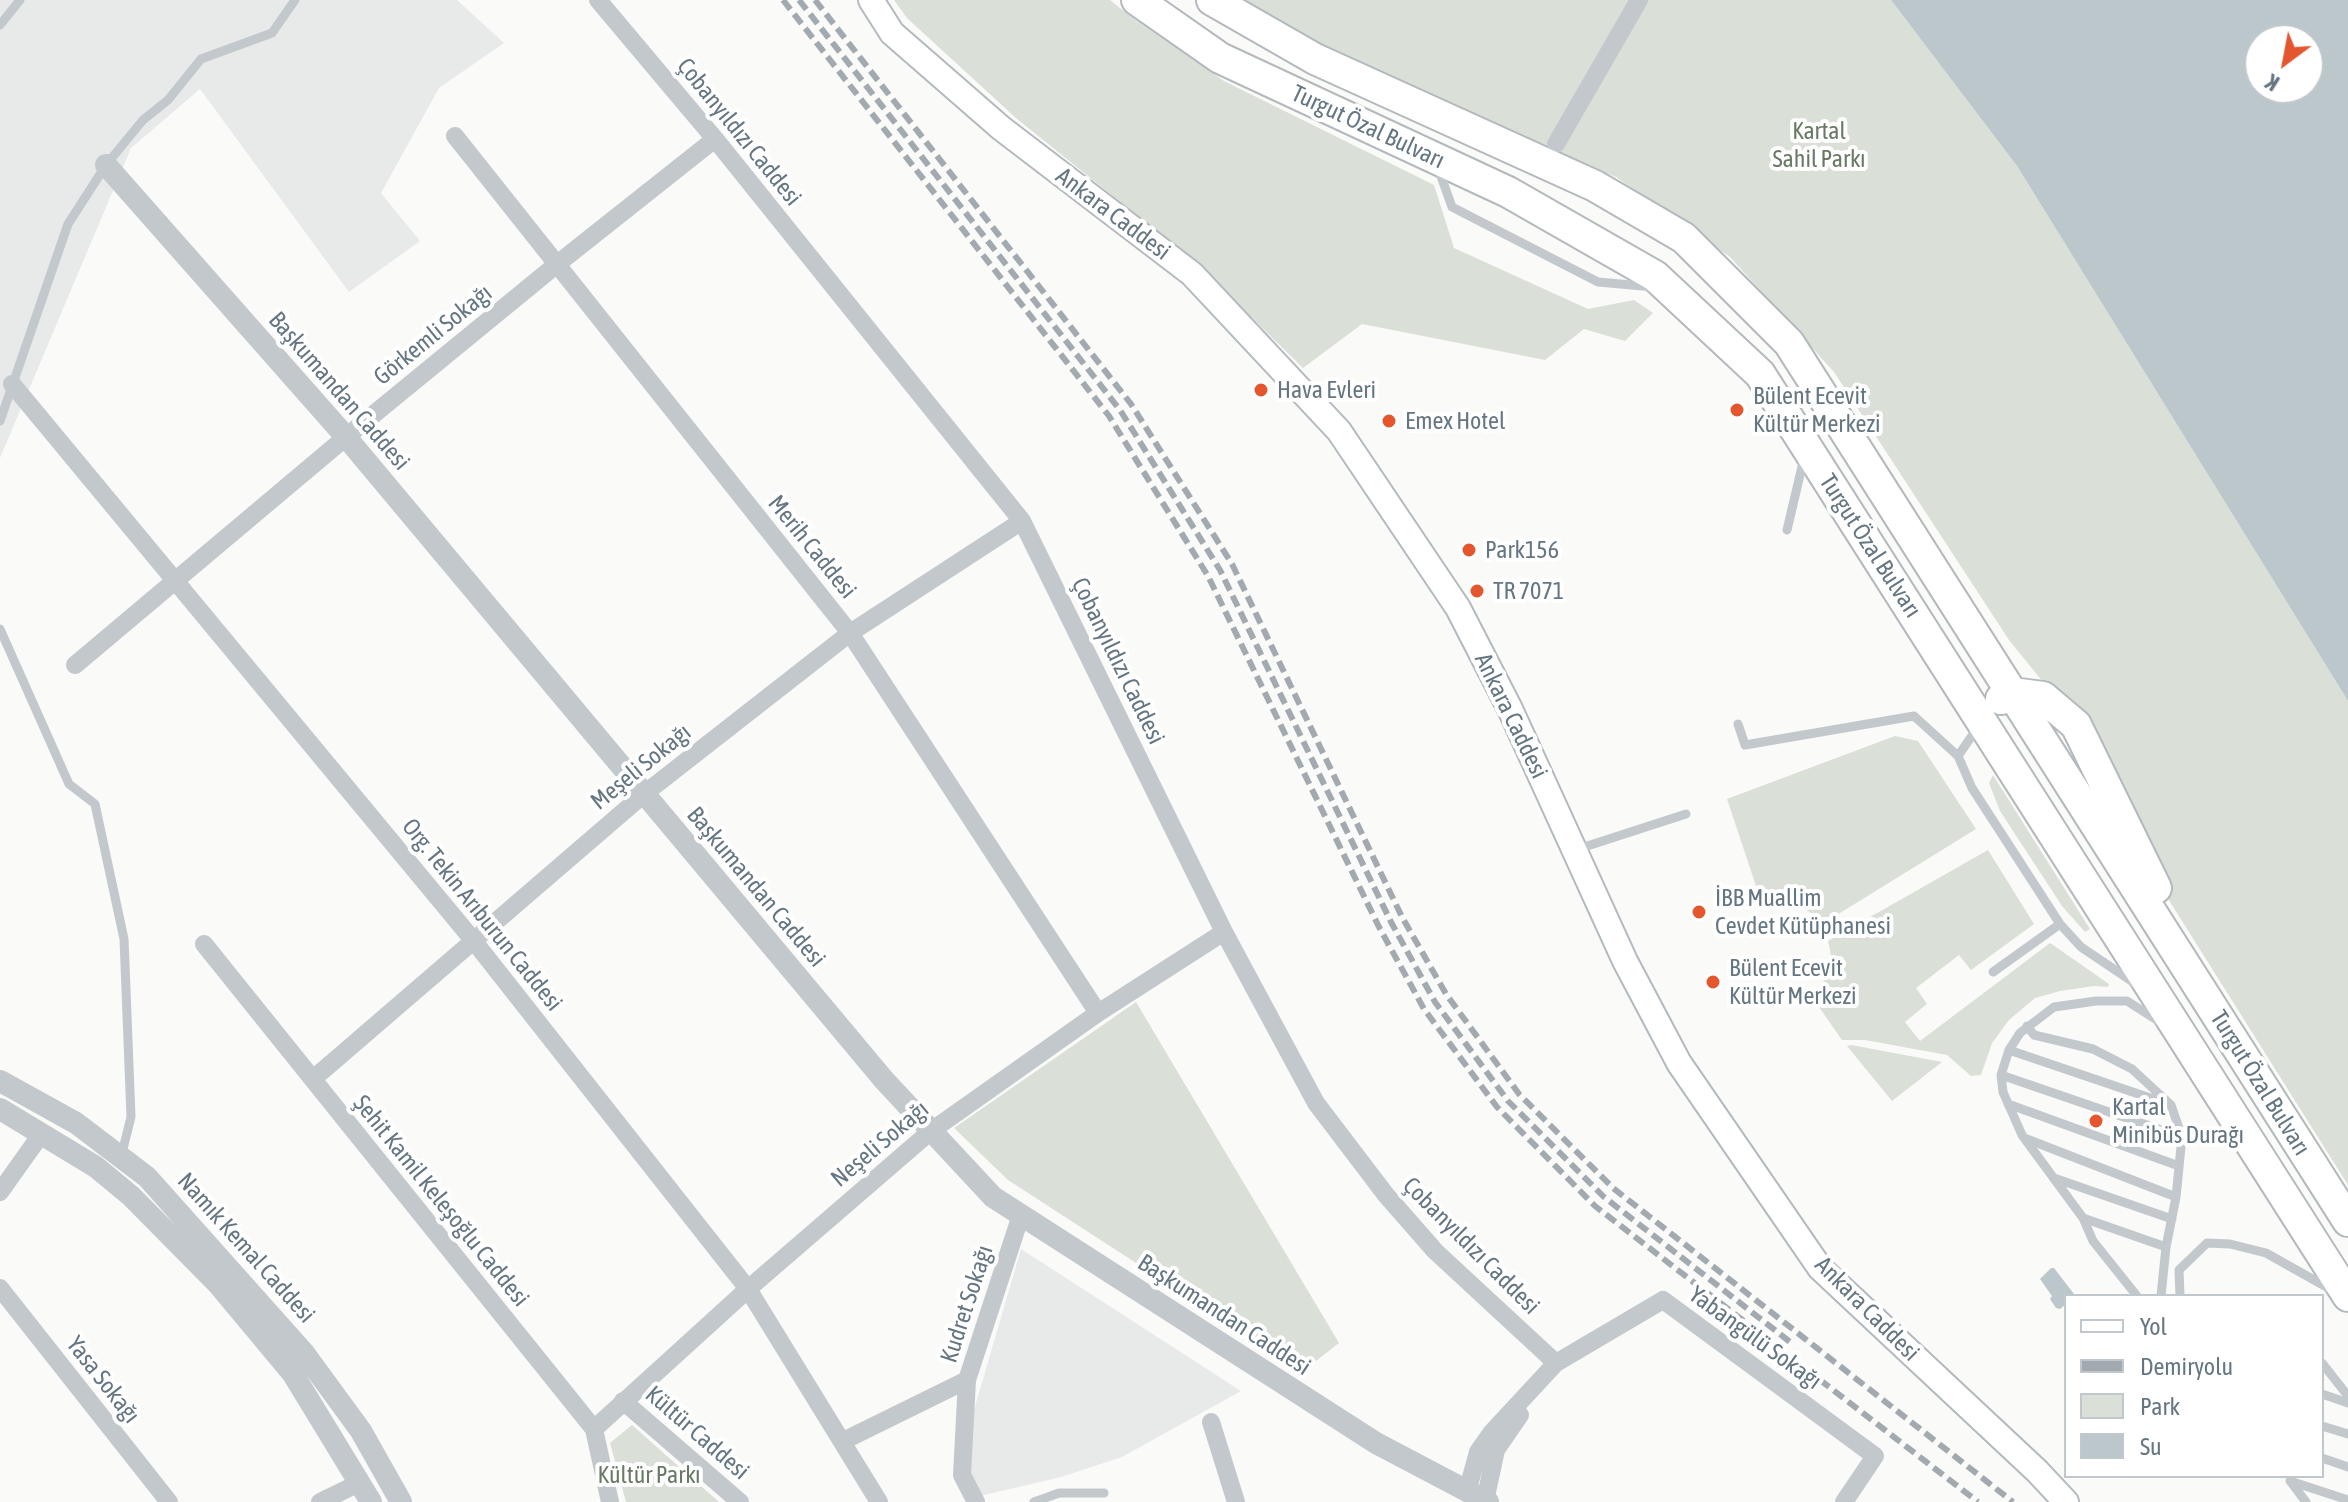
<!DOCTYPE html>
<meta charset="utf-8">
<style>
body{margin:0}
#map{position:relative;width:2348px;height:1502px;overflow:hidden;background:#fafaf8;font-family:"Asap Condensed",sans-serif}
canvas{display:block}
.legend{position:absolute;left:2064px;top:1294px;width:260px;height:184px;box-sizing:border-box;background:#fff;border:2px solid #c1c8cd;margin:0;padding:10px 14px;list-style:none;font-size:24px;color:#657683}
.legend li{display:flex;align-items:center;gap:16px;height:40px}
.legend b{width:40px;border:2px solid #c1c8cd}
.north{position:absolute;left:2244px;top:24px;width:80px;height:80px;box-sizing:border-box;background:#fff;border:2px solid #c1c8cd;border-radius:50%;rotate:212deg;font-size:22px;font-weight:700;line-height:32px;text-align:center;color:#657683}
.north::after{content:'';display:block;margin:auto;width:28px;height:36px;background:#e4572e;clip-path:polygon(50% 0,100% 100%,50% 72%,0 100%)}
</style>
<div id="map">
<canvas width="2348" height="1502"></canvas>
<ul class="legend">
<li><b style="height:10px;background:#fff"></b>Yol</li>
<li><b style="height:10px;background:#a2aab0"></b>Demiryolu</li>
<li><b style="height:22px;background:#dadfd7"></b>Park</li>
<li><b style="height:22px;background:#bbc7cb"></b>Su</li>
</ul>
<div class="north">K</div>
</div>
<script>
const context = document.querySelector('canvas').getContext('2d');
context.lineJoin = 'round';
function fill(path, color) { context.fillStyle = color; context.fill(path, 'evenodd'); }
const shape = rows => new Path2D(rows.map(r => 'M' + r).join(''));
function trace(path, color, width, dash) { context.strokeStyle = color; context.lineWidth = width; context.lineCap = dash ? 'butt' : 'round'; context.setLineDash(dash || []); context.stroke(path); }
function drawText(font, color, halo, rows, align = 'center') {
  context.font = font + ' "Asap Condensed",sans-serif'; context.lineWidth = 8; context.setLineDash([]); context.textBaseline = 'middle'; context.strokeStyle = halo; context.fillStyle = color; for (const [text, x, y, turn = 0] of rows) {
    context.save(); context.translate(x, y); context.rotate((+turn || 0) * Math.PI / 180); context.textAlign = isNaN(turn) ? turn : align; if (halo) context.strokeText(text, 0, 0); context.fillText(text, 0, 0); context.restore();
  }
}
fill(shape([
 [0,0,457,0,504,43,439,88,381,193,420,241,349,292,200,89,131,148,0,458],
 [1021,1249,1241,1391,1122,1457,1061,1477,980,1496,965,1472,974,1410]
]), '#e8e9e9');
fill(shape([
 [894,0,1110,0,1131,17,1224,81,1434,185,1454,248,1588,309,1634,300,1653,313,1625,341,1584,329,1545,360,1362,324,1303,368,1195,262,1017,119,907,18],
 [1238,0,1891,0,2017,166,2348,701,2348,1185,2111,808,2068,713,2009,640,1834,372,1730,257,1616,177,1347,59],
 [1895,736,1918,741,1976,829,1819,926,1813,914,1794,903,1762,904,1727,799],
 [1993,775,2090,929,2085,932,2062,906,2000,811,1989,783],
 [1988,850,2034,924,1971,970,1959,955,1916,988,1927,1004,1905,1022,1920,1041,2050,943,2109,984,2108,987,2094,986,2060,991,2035,998,2009,1020,1992,1043,1981,1075,1971,1076,1947,1055,1865,1040,1842,1040,1812,997,1828,975,1832,960,1828,941],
 [1136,1002,1339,1343,1303,1371,1008,1180,954,1128],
 [1851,1045,1942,1062,1892,1101,1847,1046],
 [632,1425,719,1502,626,1502,610,1443]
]), '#dadfd7');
fill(shape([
 [1891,0,2348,0,2348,701,2017,166],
 [2260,40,2308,40,2308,88,2260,88],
 [2051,1268,2054,1268,2074,1294,2066,1296,2066,1304,2060,1309,2056,1308,2050,1299,2052,1296,2040,1279]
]), '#bbc7cb');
const secondary = shape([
 [871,0,892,33,1001,128,1192,274,1339,431,1458,608,1510,709,1625,961,1679,1063,1820,1268,2037,1471,2066,1502]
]);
const trunk = shape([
 [1137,0,1220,58,1508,192,1655,276,1760,374,2348,1296],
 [1212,0,1315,59,1595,186,1684,238,1789,343,2348,1221],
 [2001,699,2012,693,2043,697,2076,725,2156,888]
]);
trace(secondary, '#b3babf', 28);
trace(trunk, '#b4b9bd', 34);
trace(shape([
 [0,25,20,0],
 [1438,168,1452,207,1598,282,1654,287],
 [0,421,68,224,106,165,143,120,168,100,201,59,272,33,295,0],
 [1787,530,1804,458],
 [0,629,69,784,95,804,124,939,131,1117,121,1157],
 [1738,724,1745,745,1914,716,1958,756],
 [1978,727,1958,756,1972,788,2060,924,2081,947,2136,984],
 [1575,850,1686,814],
 [1993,972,2060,924],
 [2027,1026,2034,1035,2093,1049,2132,1069,2171,1105,2182,1137,2176,1197,2166,1247,2161,1296],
 [2009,1050,2168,1104],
 [2001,1075,2182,1137],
 [2008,1104,2179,1166],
 [2027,1139,2176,1197],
 [2054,1178,2172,1219],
 [2083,1218,2166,1247],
 [2137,1296,2093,1241,2083,1218,2022,1135,2003,1092,2001,1075,2009,1050,2020,1033,2054,1007,2096,1001,2127,1001,2160,1022],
 [2180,1296,2179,1270,2207,1243,2230,1244,2266,1253,2332,1290],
 [2322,1363,2348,1396],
 [2322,1394,2348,1403],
 [2322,1426,2348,1434],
 [2322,1458,2348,1467],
 [2290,1481,2348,1500],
 [2291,1482,2306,1502],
 [1034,1502,1059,1493,1104,1493]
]), '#c3c8cc', 9);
trace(shape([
 [598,0,715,139,1022,521,1224,932,1316,1103,1386,1195,1435,1251,1556,1363],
 [455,136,850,633,1098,1013],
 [1556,144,1639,0],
 [12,384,473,940,748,1289,879,1502],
 [75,665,346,437,556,265,715,139],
 [204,944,594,1429,610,1502],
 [313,1079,644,794,850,633,1022,521],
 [0,1192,42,1133],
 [0,1288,169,1502],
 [623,1401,740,1502],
 [1211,1422,1236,1502],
 [594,1429,748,1289,931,1131,1098,1013,1224,932],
 [843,1441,967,1380],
 [1467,1492,1478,1452,1492,1432,1556,1363,1663,1300,1875,1456,1844,1502],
 [1485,1501,1496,1450,1520,1415],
 [320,1502,361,1482],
 [976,1502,962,1475,967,1380,1021,1215]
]), '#c3c8cc', 18);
trace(shape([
 [106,165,346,437,884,1080,993,1197,1376,1443,1488,1502],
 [0,1081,76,1123,147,1177,304,1353,361,1431,401,1502],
 [0,1109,96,1167,131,1196,218,1284,293,1374,371,1502]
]), '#c3c8cc', 22);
trace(secondary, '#fff', 24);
trace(trunk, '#fff', 30);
trace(shape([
 [783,0,1109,416,1208,576,1379,927,1424,1009,1497,1107,1595,1206,1978,1502],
 [799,0,1120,410,1220,570,1391,922,1435,1002,1508,1101,1604,1197,1794,1345],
 [815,0,1131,404,1232,564,1402,917,1446,994,1519,1094,1613,1188,2013,1502]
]), '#a2aab0', 6, [12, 6]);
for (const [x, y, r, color] of [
 [1261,390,8,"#e4572e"],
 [1737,410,8,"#e4572e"],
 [1389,421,8,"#e4572e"],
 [1469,550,8,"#e4572e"],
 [1477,591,8,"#e4572e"],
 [1699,912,8,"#e4572e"],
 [1713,982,8,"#e4572e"],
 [2096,1121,8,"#e4572e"]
]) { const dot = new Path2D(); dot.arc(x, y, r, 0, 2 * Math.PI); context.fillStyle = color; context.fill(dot); trace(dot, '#fff', 3); }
drawText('24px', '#657683', '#fff', [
 ["Turgut Özal Bulvarı",1368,127,25],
 ["Çobanyıldızı Caddesi",739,132,51],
 ["Ankara Caddesi",1113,214,37],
 ["Görkemli Sokağı",433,335,-39],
 ["Başkumandan Caddesi",339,391,49],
 ["Turgut Özal Bulvarı",1870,546,57],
 ["Merih Caddesi",812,547,51],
 ["Çobanyıldızı Caddesi",1118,661,64],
 ["Ankara Caddesi",1511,716,64],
 ["Meşeli Sokağı",641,767,-39],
 ["Başkumandan Caddesi",756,887,50],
 ["Org. Tekin Arıburun Caddesi",482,915,51],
 ["Turgut Özal Bulvarı",2260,1083,58],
 ["Neşeli Sokağı",880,1144,-40],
 ["Şehit Kamil Keleşoğlu Caddesi",441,1201,51],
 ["Çobanyıldızı Caddesi",1471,1246,45],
 ["Namık Kemal Caddesi",246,1248,48],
 ["Kudret Sokağı",967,1304,-72],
 ["Ankara Caddesi",1867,1309,45],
 ["Başkumandan Caddesi",1224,1315,33],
 ["Yabangülü Sokağı",1755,1338,36],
 ["Yasa Sokağı",103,1380,52],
 ["Kültür Caddesi",697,1433,41]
]);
drawText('24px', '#687a64', '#fff', [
 ["Kartal",1819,131],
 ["Sahil Parkı",1819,159],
 ["Kültür Parkı",649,1475]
]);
drawText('24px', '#657683', '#fff', [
 ["Hava Evleri",1277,390],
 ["Bülent Ecevi̇t",1753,396],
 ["Kültür Merkezi̇",1753,424],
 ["Emex Hotel",1405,421],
 ["Park156",1485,550],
 ["TR 7071",1493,591],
 ["İBB Muallim",1715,898],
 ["Cevdet Kütüphanesi",1715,926],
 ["Bülent Ecevit",1729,968],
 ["Kültür Merkezi",1729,996],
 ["Kartal",2112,1107],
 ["Minibüs Durağı",2112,1135]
], 'left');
</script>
